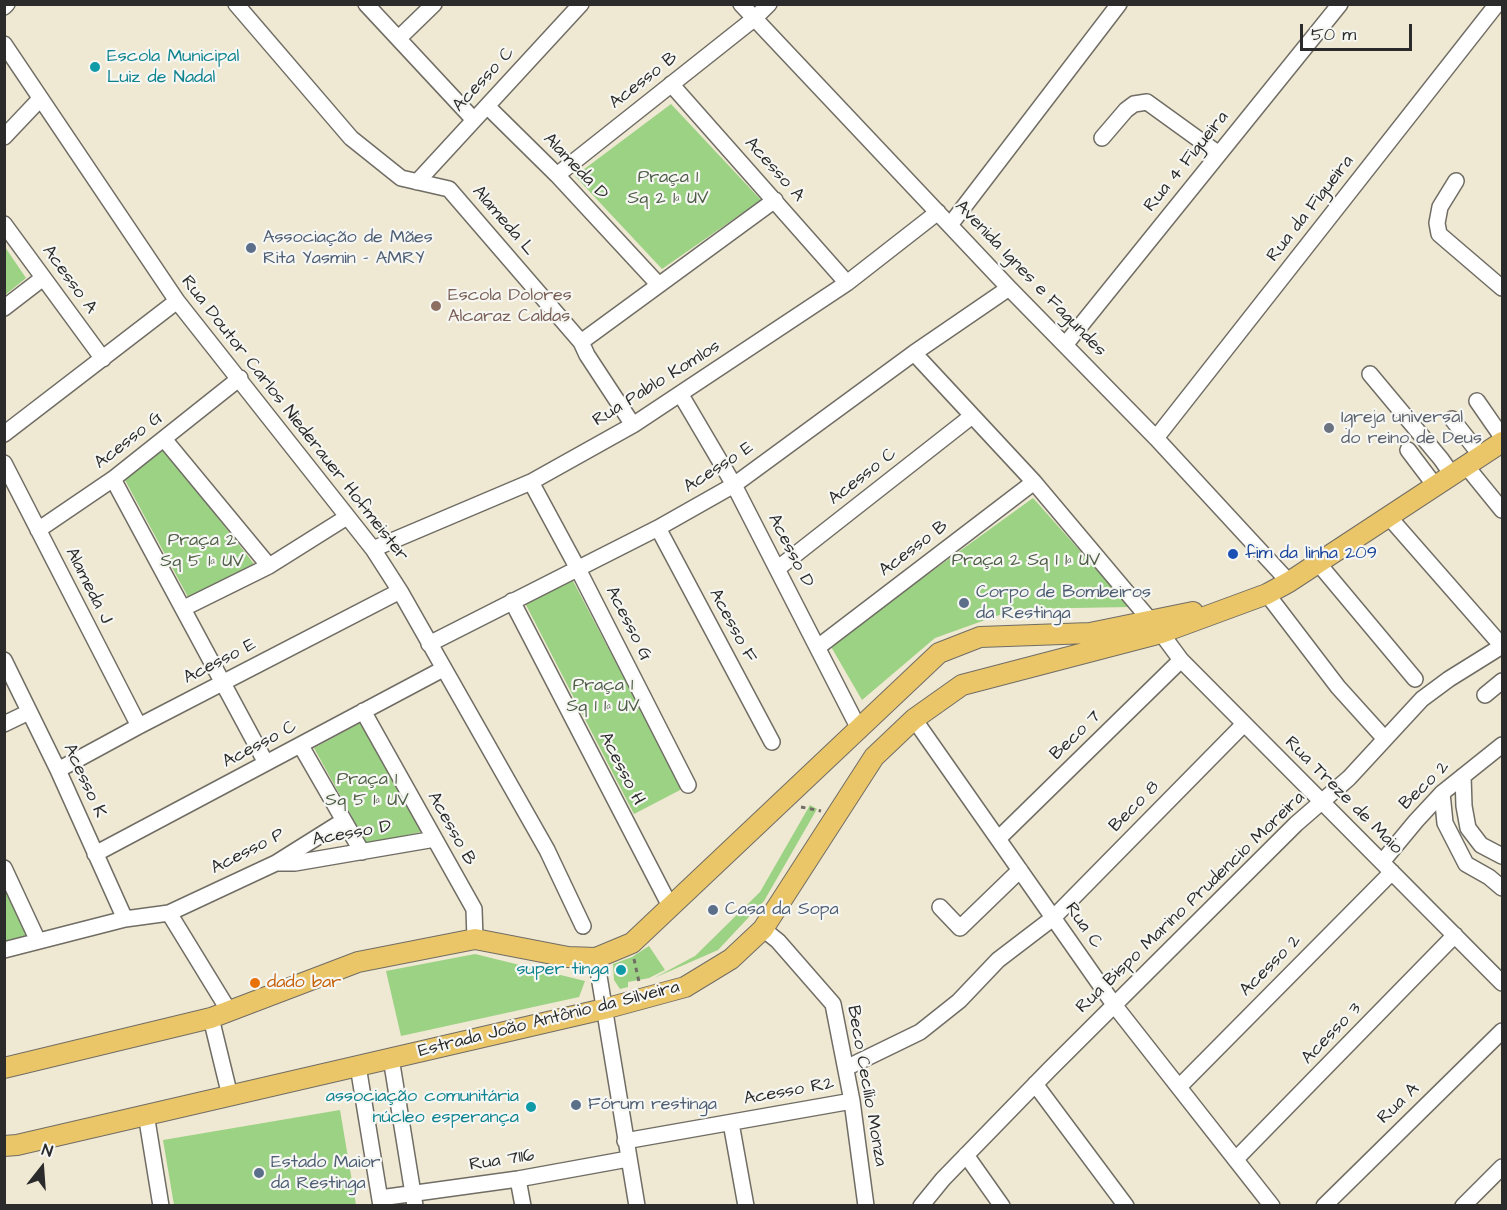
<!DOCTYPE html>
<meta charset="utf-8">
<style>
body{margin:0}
#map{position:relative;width:1507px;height:1210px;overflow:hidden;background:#efe8d2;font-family:"Architects Daughter",sans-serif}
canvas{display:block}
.frame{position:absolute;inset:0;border:6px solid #2b2b2b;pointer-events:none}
.north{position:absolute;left:12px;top:1138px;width:60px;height:60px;-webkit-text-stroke:4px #f6f6f2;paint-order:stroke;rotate:17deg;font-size:16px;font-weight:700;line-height:24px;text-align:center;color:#2b2b2b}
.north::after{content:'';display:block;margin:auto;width:21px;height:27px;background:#2b2b2b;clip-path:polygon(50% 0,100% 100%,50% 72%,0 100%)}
.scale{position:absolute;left:1300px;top:24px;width:112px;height:27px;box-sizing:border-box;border:3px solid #2b2b2b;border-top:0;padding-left:8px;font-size:18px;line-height:21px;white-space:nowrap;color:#2b2b2b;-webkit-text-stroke:4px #f6f6f2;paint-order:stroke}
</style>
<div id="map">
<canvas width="1507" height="1210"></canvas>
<div class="frame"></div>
<div class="north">N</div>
<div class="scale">50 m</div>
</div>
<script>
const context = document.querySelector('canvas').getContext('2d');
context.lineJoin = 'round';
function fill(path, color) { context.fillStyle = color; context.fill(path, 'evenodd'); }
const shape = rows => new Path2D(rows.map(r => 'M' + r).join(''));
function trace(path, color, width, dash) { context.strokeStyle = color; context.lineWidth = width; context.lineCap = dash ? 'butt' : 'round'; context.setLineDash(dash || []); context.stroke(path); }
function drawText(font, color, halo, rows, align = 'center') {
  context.font = font + ' "Architects Daughter",sans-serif'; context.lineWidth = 4.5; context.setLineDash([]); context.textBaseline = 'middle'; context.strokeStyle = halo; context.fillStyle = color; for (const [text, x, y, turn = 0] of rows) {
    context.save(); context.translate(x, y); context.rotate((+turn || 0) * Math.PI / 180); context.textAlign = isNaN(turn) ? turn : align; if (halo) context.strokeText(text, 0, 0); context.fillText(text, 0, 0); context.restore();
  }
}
fill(shape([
 [671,104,761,200,662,269,575,176],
 [5,247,26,278,5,295,4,295],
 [164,449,254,564,188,597,125,480],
 [1033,498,1130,607,1016,609,935,638,862,700,830,645],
 [572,579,682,789,634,814,525,603],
 [360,723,421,832,367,844,314,748],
 [810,805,817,809,764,901,718,950,654,978,695,956,760,892],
 [4,887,29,935,5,941,4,941],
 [649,946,665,970,649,978,628,982,628,987,620,989,614,980,613,964,632,957],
 [475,954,585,981,579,997,401,1036,386,971],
 [340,1110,356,1205,174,1205,163,1140]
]), '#9bd284');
const minor = shape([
 [236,4,351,138,401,178,449,189,581,342,587,355,633,425],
 [366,4,474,120],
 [741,4,1009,288,1156,438,1289,582],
 [4,7,7,4],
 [399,38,434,4],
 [4,44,177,301,373,549,400,591,547,850,583,926],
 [671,84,847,283],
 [487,106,557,175,658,284],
 [4,137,40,99],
 [1102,138,1126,110,1134,104,1147,102,1219,154],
 [557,175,755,18,769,4],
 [1456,181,1440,207,1437,223,1439,234,1502,288],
 [417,182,581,4],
 [4,224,103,359],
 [950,225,1119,4],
 [4,308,43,278],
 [581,342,775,200],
 [1065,345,1340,4],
 [914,353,1034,482,1161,633,1181,660,1502,983],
 [1370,374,1441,459,1453,476],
 [681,395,734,485,858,727],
 [1477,401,1502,437],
 [1452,419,1482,457],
 [4,434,177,301],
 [1156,438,1497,4],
 [164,439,269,566],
 [1408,450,1436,487],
 [4,463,139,726],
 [1467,467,1502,510],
 [113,479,266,763],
 [531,482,578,569,688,785],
 [1389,517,1502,646],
 [658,528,772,742],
 [38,530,113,479,240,378],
 [373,549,531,482,633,425,847,283,938,212],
 [1318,563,1415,679],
 [777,569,972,416],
 [1267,594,1338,687,1385,739],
 [512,601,670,906],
 [184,608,269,566,347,517],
 [429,644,658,528,734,485,914,353,1009,288],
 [818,647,1034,482],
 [4,660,58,770,125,919],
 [1485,695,1502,681],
 [363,711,474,909,475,939],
 [914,719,1115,1006,1272,1206],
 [4,724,29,712],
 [301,746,362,852],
 [58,770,139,726,400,591],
 [1463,776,1464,806,1468,828,1481,845,1502,856],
 [1442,793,1445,823,1466,864,1489,877,1502,888],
 [998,839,1181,660],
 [95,854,443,669],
 [1382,862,1416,821,1442,793,1502,745],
 [276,863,295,863,435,839],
 [4,868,38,941],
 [940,907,960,928,1020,870],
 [169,913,229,1011],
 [763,929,778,941,833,1004,852,1101,866,1206],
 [4,950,125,919,169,913,276,863,343,821],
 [596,958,637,1206],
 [211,1018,230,1096],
 [391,1058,415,1206],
 [358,1066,381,1206],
 [846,1068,920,1032,959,1001,998,960,1053,918,1244,724],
 [1035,1084,1126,1206],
 [1179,1087,1392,872],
 [146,1114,161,1206],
 [731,1123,746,1206],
 [625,1141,852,1101],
 [966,1155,1002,1206],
 [1236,1159,1455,935],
 [518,1179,523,1206],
 [380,1198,518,1179,628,1159],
 [921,1206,943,1179,1050,1069,1296,824,1349,778,1422,699,1449,679,1502,646],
 [1324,1206,1502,1031],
 [1463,1206,1502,1167]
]);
const major = shape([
 [4,1068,211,1018,358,962,475,939,568,957,596,958,632,943,939,653,980,637,1090,633,1193,612],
 [4,1146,17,1145,604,1009,685,987,731,959,763,929,874,757,914,719,962,685,1161,633,1267,594,1289,582,1502,442]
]);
trace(minor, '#706d65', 18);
trace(major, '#706d65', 22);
trace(shape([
 [801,807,821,811],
 [634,959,639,982]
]), '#706d65', 3, [4.5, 4.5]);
trace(minor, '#fff', 15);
trace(major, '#ebc669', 20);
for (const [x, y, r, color] of [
 [95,67,6,"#0f9aa8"],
 [251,248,6,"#5c6f8a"],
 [436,306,6,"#8d6e63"],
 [1329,428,6,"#6b7280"],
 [1233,554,6,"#1a4fb4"],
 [964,603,6,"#5c6f8a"],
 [713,910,6,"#5c6f8a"],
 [621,970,6,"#0f9aa8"],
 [255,983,6,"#e8710a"],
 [576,1105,6,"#5c6f8a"],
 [531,1107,6,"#0f9aa8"],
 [259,1173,6,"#5c6f8a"]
]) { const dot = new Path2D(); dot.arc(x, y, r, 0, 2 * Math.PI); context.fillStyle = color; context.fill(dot); trace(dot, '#f6f6f2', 2); }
drawText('18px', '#0d838f', '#f6f6f2', [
 ["Escola Municipal",107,57,"left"],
 ["Luiz de Nadal",107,78,"left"],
 ["super tinga",609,970],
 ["associação comunitária",519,1097],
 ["núcleo esperança",519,1118]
], 'right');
drawText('18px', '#2b2b2b', '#f6f6f2', [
 ["Acesso C",484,80,-47],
 ["Acesso B",644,81,-38],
 ["Rua 4 Figueira",1187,162,-51],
 ["Alameda D",575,167,46],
 ["Acesso A",774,170,48],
 ["Rua da Figueira",1311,209,-52],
 ["Alameda L",503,221,49],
 ["Avenida Ignes e Fagundes",1030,279,46],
 ["Acesso A",69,280,54],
 ["Rua Pablo Komlos",657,384,-32],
 ["Rua Doutor Carlos Niederauer Hofmeister",294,419,52],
 ["Acesso G",129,441,-38],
 ["Acesso E",719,468,-33],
 ["Acesso C",863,477,-38],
 ["Acesso B",914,549,-37],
 ["Acesso D",790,551,63],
 ["Alameda J",88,586,63],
 ["Acesso G",628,624,63],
 ["Acesso F",732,626,62],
 ["Acesso E",220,662,-27],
 ["Beco 7",1076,736,-44],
 ["Acesso C",260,745,-28],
 ["Acesso H",621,769,63],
 ["Acesso K",84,781,65],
 ["Beco 2",1425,786,-44],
 ["Rua Treze de Maio",1343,796,45],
 ["Beco 8",1135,807,-46],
 ["Acesso B",451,829,61],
 ["Acesso D",352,834,-10],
 ["Acesso P",248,852,-27],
 ["Rua Bispo Marino Prudencio Moreira",1191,903,-44],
 ["Rua C",1083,926,55],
 ["Acesso 2",1271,966,-45],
 ["Estrada João Antônio da Silveira",549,1020,-14],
 ["Acesso 3",1332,1034,-46],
 ["Beco Cecílio Monza",866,1086,80],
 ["Acesso R2",789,1092,-10],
 ["Rua A",1399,1104,-44],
 ["Rua 7116",502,1161,-9]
]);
drawText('18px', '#4d5d46', '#f6f6f2', [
 ["Praça 1",668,178],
 ["Sq 2 1ª UV",668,199],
 ["Praça 2",202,541],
 ["Sq 5 1ª UV",202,562],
 ["Praça 2 Sq 1 1ª UV",1026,561],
 ["Praça 1",603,686],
 ["Sq 1 1ª UV",603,707],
 ["Praça 1",367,780],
 ["Sq 5 1ª UV",367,801]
]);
drawText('18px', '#4e5e75', '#f6f6f2', [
 ["Associação de Mães",263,238],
 ["Rita Yasmin - AMRY",263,259],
 ["Corpo de Bombeiros",976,593],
 ["da Restinga",976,614],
 ["Casa da Sopa",725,910],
 ["Fórum restinga",588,1105],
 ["Estado Maior",271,1163],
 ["da Restinga",271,1184]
], 'left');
drawText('18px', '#785e54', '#f6f6f2', [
 ["Escola Dolores",448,296],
 ["Alcaraz Caldas",448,317]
], 'left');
drawText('18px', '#5b616d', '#f6f6f2', [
 ["Igreja universal",1341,418],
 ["do reino de Deus",1341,439]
], 'left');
drawText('18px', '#164399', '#f6f6f2', [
 ["fim da linha 209",1245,554]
], 'left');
drawText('18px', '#c56008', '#f6f6f2', [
 ["dado bar",267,983]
], 'left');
</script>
